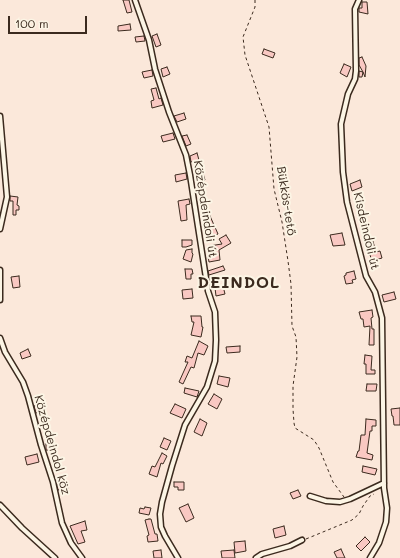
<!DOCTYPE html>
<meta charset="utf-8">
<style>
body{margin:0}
#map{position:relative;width:400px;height:558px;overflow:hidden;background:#fbe8da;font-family:Mali,sans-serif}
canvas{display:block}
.scale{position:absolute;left:8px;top:16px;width:79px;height:18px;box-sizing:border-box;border:2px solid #3b2a1e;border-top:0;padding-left:5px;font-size:12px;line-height:14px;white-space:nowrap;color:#3b2a1e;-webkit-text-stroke:3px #fcf5e5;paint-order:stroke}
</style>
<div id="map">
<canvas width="400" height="558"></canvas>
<div class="scale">100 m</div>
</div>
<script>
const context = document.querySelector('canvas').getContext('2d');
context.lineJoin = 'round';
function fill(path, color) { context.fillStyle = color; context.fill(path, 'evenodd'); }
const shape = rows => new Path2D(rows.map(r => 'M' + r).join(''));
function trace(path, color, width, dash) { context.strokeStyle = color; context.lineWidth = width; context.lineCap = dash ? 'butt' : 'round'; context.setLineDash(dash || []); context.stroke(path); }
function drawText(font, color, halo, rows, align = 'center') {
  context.font = font + ' Mali,sans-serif'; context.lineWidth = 4; context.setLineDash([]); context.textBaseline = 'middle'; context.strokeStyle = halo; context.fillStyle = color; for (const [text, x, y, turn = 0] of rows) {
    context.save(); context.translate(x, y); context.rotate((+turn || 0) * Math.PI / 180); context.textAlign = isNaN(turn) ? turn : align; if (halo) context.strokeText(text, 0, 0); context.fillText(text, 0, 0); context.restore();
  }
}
const building = shape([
 [123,0,129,0,132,12,127,13,123,0],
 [362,2,367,2,368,14,359,12,359,8,362,8,362,2],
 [130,24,131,30,118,31,118,26,130,24],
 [157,34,161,45,156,47,152,36,157,34],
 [144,36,145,41,136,42,135,37,144,36],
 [264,49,275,53,273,58,262,54,264,49],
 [362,57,366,66,365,77,363,72,362,77,359,77,359,71,363,72,359,65,359,58,362,57],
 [344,64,351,67,347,77,340,73,344,64],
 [167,67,170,74,163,77,161,69,167,67],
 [152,70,153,76,144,78,142,72,152,70],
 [156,88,159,99,161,98,163,105,152,108,151,101,154,100,151,89,156,88],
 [184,113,186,119,177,122,174,116,184,113],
 [173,133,175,139,163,142,161,136,173,133],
 [187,135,191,144,186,146,182,136,187,135],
 [197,153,199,160,191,162,190,156,197,153],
 [202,170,205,180,200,182,197,172,202,170],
 [186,173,187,179,176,182,175,175,186,173],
 [360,180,362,187,352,191,350,184,360,180],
 [10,196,18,197,17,205,19,206,19,210,16,210,16,215,13,215,13,201,10,201,10,196],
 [189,199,190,204,186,205,187,220,181,221,178,201,189,199],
 [210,216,218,234,208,238,206,232,209,230,204,219,210,216],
 [342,233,345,245,333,246,330,235,342,233],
 [226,235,231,243,219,250,220,260,209,262,208,256,211,256,209,246,222,244,219,239,226,235],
 [372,238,376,252,380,251,382,258,372,261,365,240,372,238],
 [182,240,192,240,192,245,186,247,182,247,182,240],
 [192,249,192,253,193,254,191,262,183,259,186,250,192,249],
 [223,266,225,270,209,275,208,271,223,266],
 [185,269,192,269,193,274,191,274,191,279,186,279,185,269],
 [354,271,356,279,352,280,353,283,346,284,344,276,346,275,346,273,354,271],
 [19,276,20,287,13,288,11,277,19,276],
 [223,286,225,294,216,296,215,288,223,286],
 [192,289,193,298,183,299,182,290,192,289],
 [394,292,396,299,384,302,382,295,394,292],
 [372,310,373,317,371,318,372,329,374,329,374,345,369,345,370,326,364,327,363,319,361,319,359,312,372,310],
 [191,316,201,316,202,327,203,327,201,337,191,335,194,322,192,322,191,316],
 [199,341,208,346,204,355,198,353,194,368,191,367,183,384,179,382,188,362,185,362,187,356,192,358,199,341],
 [240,346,240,352,227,353,226,347,240,346],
 [28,349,31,356,22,359,20,353,28,349],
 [365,355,372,356,371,370,375,370,375,374,366,374,366,364,364,364,365,355],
 [219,376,230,378,228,387,217,384,219,376],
 [367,384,377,384,376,391,366,391,367,384],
 [185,388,199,391,197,397,184,393,185,388],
 [214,394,222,399,217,409,208,404,214,394],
 [43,404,45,410,36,413,34,406,43,404],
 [175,404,186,409,182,418,170,413,175,404],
 [400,408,400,425,394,425,393,416,392,416,391,409,400,408],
 [200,419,207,423,202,436,194,432,200,419],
 [366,419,376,420,376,426,372,426,372,431,370,431,367,453,373,455,372,460,356,457,358,451,359,451,361,435,365,435,366,419],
 [164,438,171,441,167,450,160,447,164,438],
 [46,444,54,445,53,451,46,450,46,444],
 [162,453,167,456,163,464,161,463,157,477,149,474,152,466,155,467,162,453],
 [37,454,39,462,27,465,25,457,37,454],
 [363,466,377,469,375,475,362,472,363,466],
 [174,482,184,482,184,490,178,490,178,487,174,487,174,482],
 [67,483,68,489,58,490,57,485,67,483],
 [298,490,301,496,293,499,290,493,298,490],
 [188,504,194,518,186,522,179,508,188,504],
 [145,507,151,508,149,515,139,513,140,508,144,509,145,507],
 [149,519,151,519,155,534,157,534,158,541,148,542,147,536,149,535,145,520,149,519],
 [85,521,87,530,81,531,85,542,78,544,70,526,85,521],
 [284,526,286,535,275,538,273,529,284,526],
 [365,537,370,542,361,551,356,546,365,537],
 [245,541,246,551,235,553,234,542,245,541],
 [341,549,345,558,337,558,334,552,341,549],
 [161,550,162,558,154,558,153,551,161,550],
 [234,550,235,558,222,558,221,551,234,550]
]);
fill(building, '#f9c8c2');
trace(building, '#3b2a1e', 1);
const minor = shape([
 [135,0,149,40,155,69,169,112,186,155,190,175,208,291,215,312,216,340,215,361,207,387,185,425,172,466,162,502,160,514,161,527,165,536,178,558],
 [359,0,355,9,356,71,355,79,348,94,341,124,343,172,347,202,366,276,375,292,382,318,384,488,387,508,386,522,379,543,370,558],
 [0,116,7,197,0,229],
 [0,270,0,300],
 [0,338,5,352,23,382,28,396,41,445,53,482,62,523,71,543,82,558],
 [310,496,326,501,340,502,350,499,384,483],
 [0,505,22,528,55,558],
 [256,558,262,554,290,546,302,540]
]);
trace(minor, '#3b2a1e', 7);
trace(shape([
 [255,0,255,7,243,37,245,55,269,127,274,189,282,222,288,261,291,284,292,326,296,337,297,357,293,386,293,409,294,423,295,428,314,440,319,448,333,482,344,497],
 [306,539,352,520,359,514,363,506,370,496,374,494]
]), '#3b2a1e', 1, [3, 3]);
trace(minor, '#fcf5e5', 4);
drawText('12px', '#3b2a1e', '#fcf5e5', [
 ["Bükkös-tető",286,201,81],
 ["Középdeindoli út",205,209,81],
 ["Kisdeindoli út",366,231,77],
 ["Középdeindol köz",52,445,74]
]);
context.letterSpacing = '1px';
drawText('bold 16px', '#3b2a1e', '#fcf5e5', [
 ["DEINDOL",239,283]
]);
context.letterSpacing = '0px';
</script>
